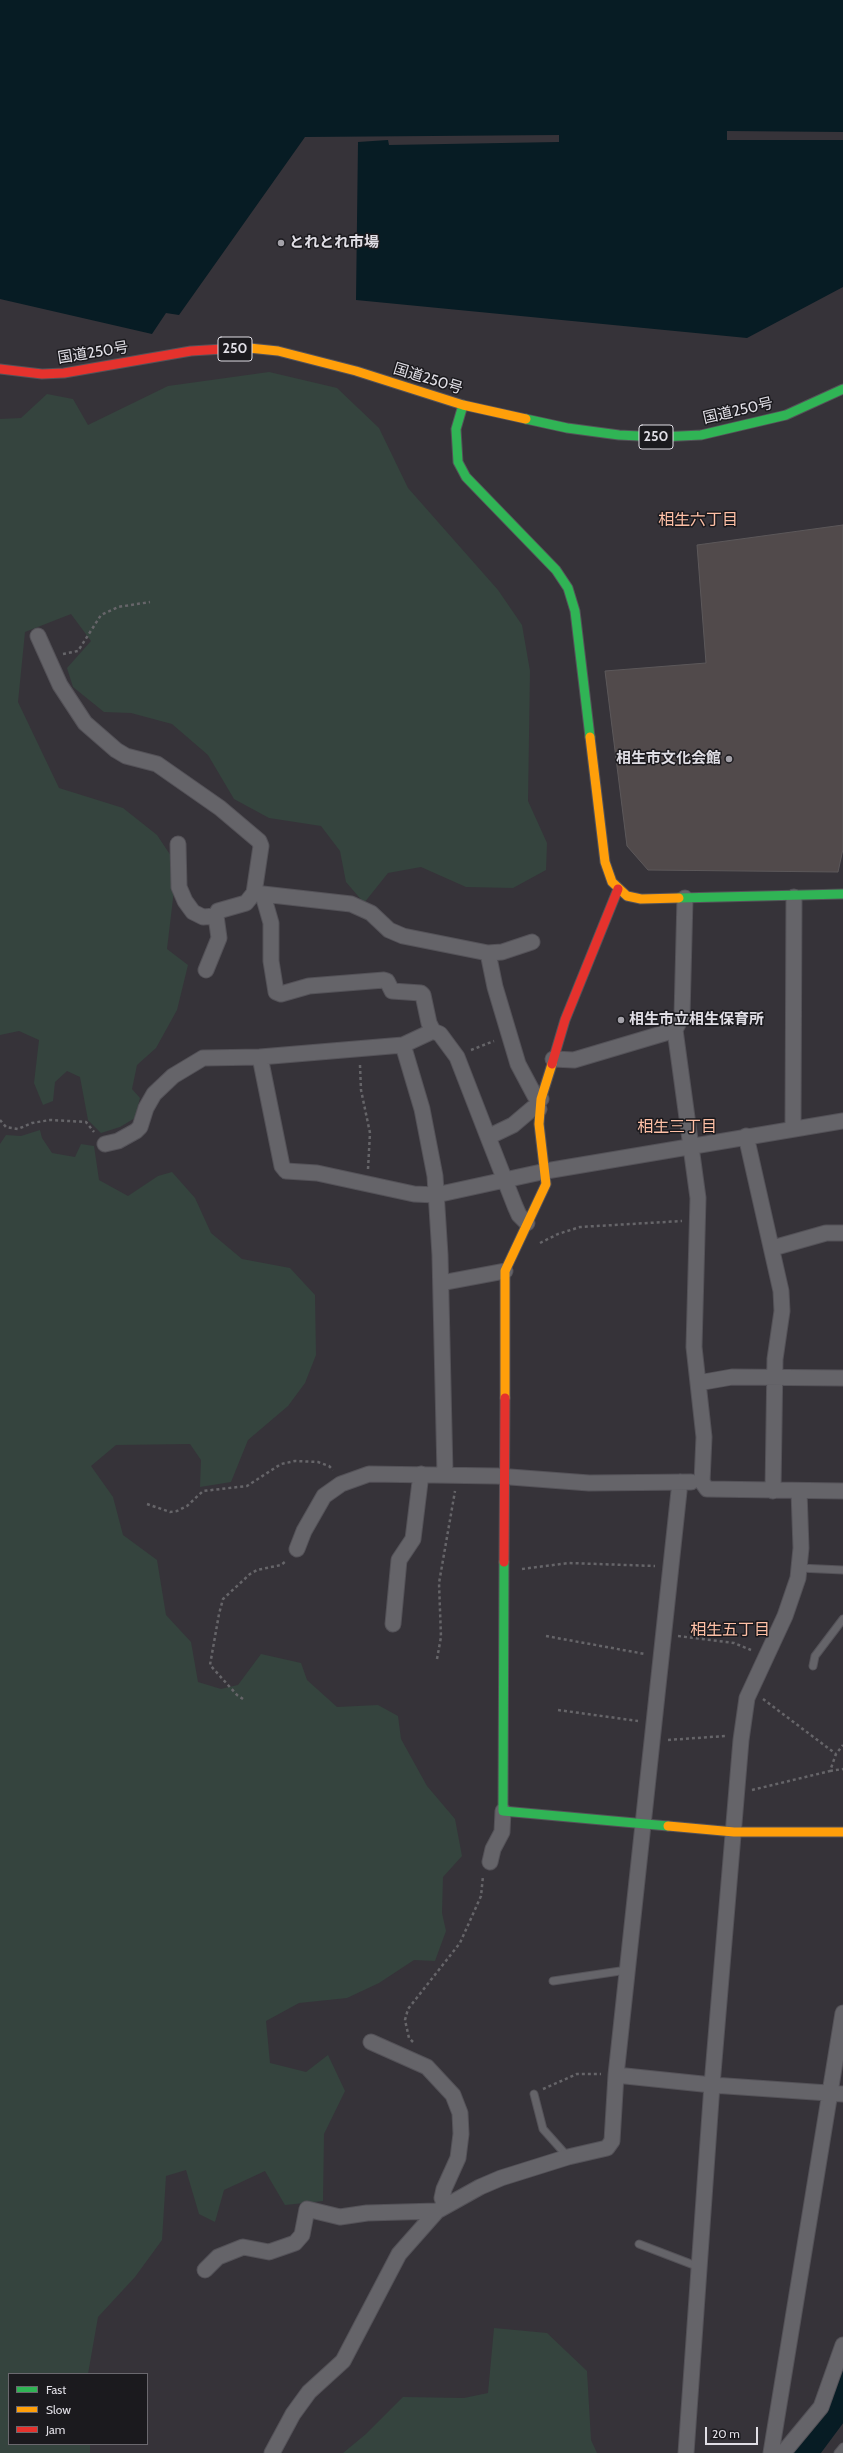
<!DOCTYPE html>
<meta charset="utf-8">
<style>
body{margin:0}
#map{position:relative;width:843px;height:2453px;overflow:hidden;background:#363339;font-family:Cabin,sans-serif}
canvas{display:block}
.legend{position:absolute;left:8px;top:2373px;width:140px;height:72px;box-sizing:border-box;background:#1b1a1e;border:1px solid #6a686e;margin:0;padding:5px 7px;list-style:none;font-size:12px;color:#e0dee5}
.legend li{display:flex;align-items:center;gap:8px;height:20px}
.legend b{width:20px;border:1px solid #6a686e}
.scale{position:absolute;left:705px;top:2427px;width:53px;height:18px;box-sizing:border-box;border:2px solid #e0dee5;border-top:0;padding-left:5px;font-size:12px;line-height:14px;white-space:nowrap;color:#e0dee5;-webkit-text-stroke:3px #1b1a1e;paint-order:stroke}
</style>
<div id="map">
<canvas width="843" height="2453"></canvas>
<ul class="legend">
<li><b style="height:5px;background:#30b455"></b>Fast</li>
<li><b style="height:5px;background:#ff9f0a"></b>Slow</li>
<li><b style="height:5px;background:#e5322d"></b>Jam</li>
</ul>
<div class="scale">20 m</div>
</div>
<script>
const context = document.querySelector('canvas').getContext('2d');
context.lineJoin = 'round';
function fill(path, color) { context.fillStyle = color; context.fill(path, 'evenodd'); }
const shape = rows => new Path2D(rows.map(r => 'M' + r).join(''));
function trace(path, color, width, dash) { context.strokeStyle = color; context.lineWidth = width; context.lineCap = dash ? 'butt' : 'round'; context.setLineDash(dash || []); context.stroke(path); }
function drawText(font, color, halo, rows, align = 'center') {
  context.font = font + ' Cabin,"Noto Sans JP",sans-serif'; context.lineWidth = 3; context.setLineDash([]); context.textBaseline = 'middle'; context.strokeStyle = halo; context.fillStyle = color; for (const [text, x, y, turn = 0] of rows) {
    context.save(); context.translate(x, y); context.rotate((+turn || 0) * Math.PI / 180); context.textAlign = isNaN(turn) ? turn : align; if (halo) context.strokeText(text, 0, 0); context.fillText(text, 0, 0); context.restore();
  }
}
fill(shape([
 [269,372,337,388,379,428,408,488,498,590,522,625,530,671,528,801,547,843,546,870,513,888,466,887,421,867,388,873,364,903,346,882,340,851,321,826,269,818,234,799,208,755,172,724,131,713,104,712,73,687,67,668,91,641,71,614,25,632,18,702,59,788,123,808,157,835,177,865,167,949,188,965,177,1010,156,1048,137,1065,132,1089,140,1098,135,1118,120,1127,101,1133,88,1120,80,1077,67,1071,55,1082,53,1101,43,1105,34,1083,39,1040,19,1031,0,1035,0,419,21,418,47,394,73,399,88,425,168,386],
 [40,1130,42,1138,52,1153,75,1157,81,1144,94,1146,99,1180,128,1196,158,1176,172,1172,195,1198,211,1233,242,1259,290,1268,315,1295,316,1355,305,1383,288,1406,248,1440,231,1482,200,1487,201,1460,190,1444,116,1445,91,1466,113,1497,123,1535,157,1560,166,1615,191,1642,198,1682,221,1689,238,1685,261,1654,301,1663,307,1680,337,1707,378,1705,398,1716,401,1739,427,1786,455,1819,462,1856,443,1877,442,1913,446,1931,435,1961,414,1960,379,1983,347,1998,299,2003,266,2021,270,2063,306,2072,328,2055,345,2091,324,2134,323,2201,285,2205,265,2171,224,2190,215,2222,199,2214,186,2170,166,2176,162,2240,135,2277,98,2317,88,2374,9,2374,9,2444,90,2444,90,2453,0,2453,0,1144,6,1135,21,1136],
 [494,2328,547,2333,587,2371,591,2440,597,2453,343,2453,366,2434,403,2397,464,2398,488,2393]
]), '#35443e');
fill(shape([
 [0,0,843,0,843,132,727,131,727,140,843,140,843,287,747,338,356,300,358,142,388,140,389,145,559,142,559,135,305,137,179,315,166,313,152,334,0,299]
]), '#071c24');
trace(shape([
 [801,2453,830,2414,843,2387]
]), '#071c24', 32);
const building = shape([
 [843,525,843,849,838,872,648,870,627,846,605,671,706,663,697,545,843,525]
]);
fill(building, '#514a4b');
trace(building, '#5c585a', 1);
const lane = shape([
 [799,1568,843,1570],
 [813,1666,815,1656,843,1619],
 [553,1981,627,1970],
 [534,2094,543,2129,568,2157],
 [639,2244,699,2267],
 [838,2453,843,2447]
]);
const street = shape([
 [38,636,60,685,85,723,116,750,126,756,157,764,220,808,259,841,261,846,254,893],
 [178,844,179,887,185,901,193,912,203,917,216,916],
 [263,895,271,923,271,961,276,992,281,994,309,986,384,980,387,981,392,991,421,993,423,995,429,1023,433,1031],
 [685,898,682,1016,675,1030,698,1198,694,1347,704,1437,702,1482,707,1489,843,1491],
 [488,953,495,987,518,1064,535,1096,541,1099],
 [206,970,219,938,216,916,218,911,246,903,254,893,351,904,371,913,389,930,403,936,488,953,502,952,532,942],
 [403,1045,422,1109,435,1176,440,1255,445,1474],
 [260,1057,403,1045,433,1031,440,1034,457,1057,488,1137],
 [553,1059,574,1060,675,1030],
 [793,1128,794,897],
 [746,1136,781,1291,782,1311,775,1359,773,1491],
 [105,1144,118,1141,136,1131,140,1127,146,1108,154,1094,173,1076,203,1058,260,1057,282,1166,286,1171,317,1173,414,1194,436,1195,546,1171,843,1121],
 [527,1223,519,1215,515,1206,488,1137,513,1125,533,1108,539,1109],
 [773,1248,826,1233,843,1233],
 [441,1283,505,1271],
 [698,1383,732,1377,843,1378],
 [297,1549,304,1531,324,1496,341,1484,369,1474,497,1476,589,1483,691,1482],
 [393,1624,399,1560,413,1539,421,1474],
 [490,1862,493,1849,502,1832,503,1811],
 [371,2042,427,2067,453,2095,460,2113,461,2134,458,2158,444,2189,442,2198,445,2205],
 [616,2075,712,2085,843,2094],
 [205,2270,218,2257,243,2247,269,2252,295,2243,302,2235,307,2209,340,2217,367,2213,437,2211],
 [272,2453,293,2414,309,2392,343,2361,399,2254,437,2211,480,2187,501,2178,568,2157,607,2148,612,2141,616,2075,680,1482],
 [686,2453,712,2085,741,1740,747,1698,785,1616,798,1578,801,1548,799,1491],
 [771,2453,843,2013],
 [783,2453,821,2407,843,2345]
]);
const fast = shape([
 [463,405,456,429,458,462,466,477,556,570,568,588,575,611,590,737],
 [526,419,567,428,619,435,660,437,701,435,786,415,843,389],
 [679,898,843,894],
 [504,1562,503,1811,668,1826]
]);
const slow = shape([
 [223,349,249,348,278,351,356,371,463,405,526,419],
 [590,737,605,862,612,882,627,896,641,899,679,898],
 [505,1398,505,1271,546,1184,539,1124,541,1099,552,1064],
 [668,1826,734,1832,843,1832]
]);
const jam = shape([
 [0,369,42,374,64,373,191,351,223,349],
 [552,1064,565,1020,618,889],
 [504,1562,505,1398]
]);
trace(lane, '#545258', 9);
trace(street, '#545258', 17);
trace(fast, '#545258', 11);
trace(slow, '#545258', 11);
trace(jam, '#545258', 11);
trace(shape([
 [63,654,78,651,101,615,118,607,150,602],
 [471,1050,494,1041],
 [360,1065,361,1090,370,1133,368,1169],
 [0,1120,6,1127,18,1129,32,1123,50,1120,86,1122,94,1132],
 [540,1243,558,1234,580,1227,682,1221],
 [147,1504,170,1512,177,1511,187,1506,203,1491,247,1486,281,1464,295,1461,318,1462,329,1466,333,1470],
 [522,1569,569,1563,655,1566],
 [546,1636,645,1654],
 [678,1636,734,1643,751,1650],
 [437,1659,441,1637,439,1583,455,1491],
 [243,1699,237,1695,210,1665,219,1614,223,1599,250,1574,257,1570,281,1565,286,1561],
 [763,1699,836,1754],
 [558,1710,638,1721],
 [668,1740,725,1736],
 [830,1771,843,1769],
 [752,1790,830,1771,836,1754,843,1745],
 [413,2042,409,2038,405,2020,408,2009,460,1943,481,1896,483,1876],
 [543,2089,577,2074,601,2074]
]), '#666569', 2.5, [3, 3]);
trace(lane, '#656469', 7);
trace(street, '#656469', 15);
trace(fast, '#30b455', 9);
trace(slow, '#ff9f0a', 9);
trace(jam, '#e5322d', 9);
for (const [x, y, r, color] of [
 [281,243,4,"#a4a2a9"],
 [729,759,4,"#a4a2a9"],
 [621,1020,4,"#a4a2a9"]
]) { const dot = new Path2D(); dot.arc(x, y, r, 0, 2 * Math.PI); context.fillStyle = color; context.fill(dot); trace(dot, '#1b1a1e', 1.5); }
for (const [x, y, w] of [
 [235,349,34],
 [656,437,34]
]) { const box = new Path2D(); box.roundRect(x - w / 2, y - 12, w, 24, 3); context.fillStyle = '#1b1a1e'; context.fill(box); trace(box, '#e0dee5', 1); }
drawText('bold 14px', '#e0dee5', null, [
 ["250",235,349],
 ["250",656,437]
]);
drawText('bold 15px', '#e0dee5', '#1b1a1e', [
 ["とれとれ市場",289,243],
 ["相生市文化会館",721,759,"right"],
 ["相生市立相生保育所",629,1020]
], 'left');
drawText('15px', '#e0dee5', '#1b1a1e', [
 ["国道250号",93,353,-9],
 ["国道250号",428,379,17],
 ["国道250号",738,411,-13]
]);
drawText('16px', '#fec0a6', '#1b1a1e', [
 ["相生六丁目",698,520],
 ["相生三丁目",677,1127],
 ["相生五丁目",730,1630]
]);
</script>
